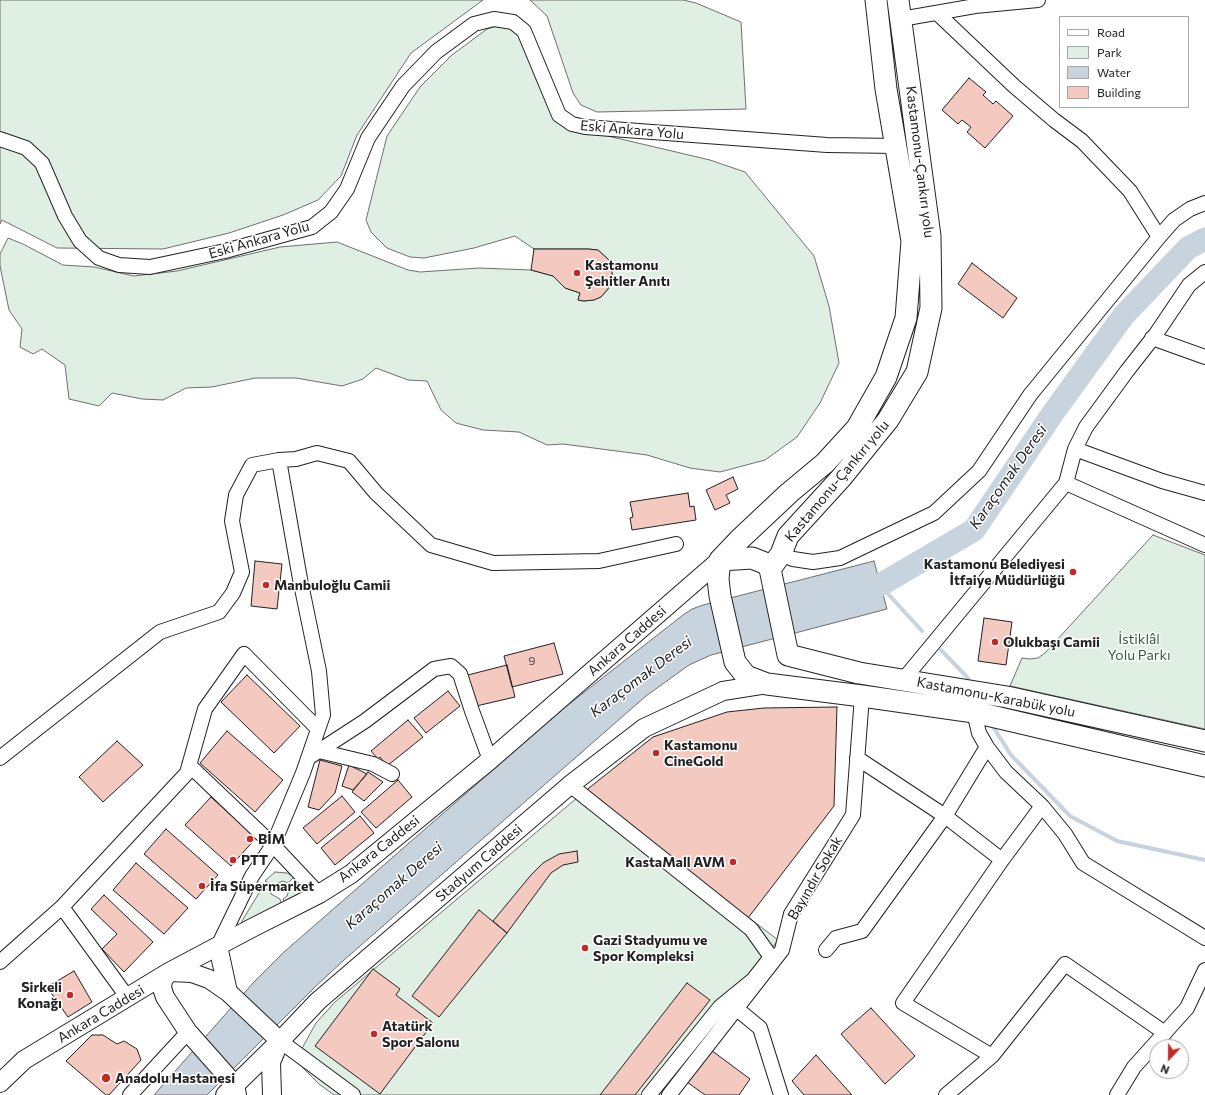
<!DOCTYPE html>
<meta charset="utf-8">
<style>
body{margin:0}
#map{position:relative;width:1205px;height:1095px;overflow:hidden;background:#fff;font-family:Commissioner,sans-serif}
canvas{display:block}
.legend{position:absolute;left:1059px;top:16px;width:130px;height:92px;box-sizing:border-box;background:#fff;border:1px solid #a7a7a7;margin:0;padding:5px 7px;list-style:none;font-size:12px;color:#222}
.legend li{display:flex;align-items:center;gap:8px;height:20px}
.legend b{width:20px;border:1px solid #a7a7a7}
.north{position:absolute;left:1149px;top:1039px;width:40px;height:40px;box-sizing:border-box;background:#fff;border:1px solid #a7a7a7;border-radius:50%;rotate:202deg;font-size:11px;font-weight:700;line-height:16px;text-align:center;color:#222}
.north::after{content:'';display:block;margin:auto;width:14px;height:18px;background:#c62828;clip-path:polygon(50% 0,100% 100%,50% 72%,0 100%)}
</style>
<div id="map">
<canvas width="1205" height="1095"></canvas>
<ul class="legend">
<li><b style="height:5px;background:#fff"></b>Road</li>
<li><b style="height:11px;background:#e0efe3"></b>Park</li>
<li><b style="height:11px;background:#c7d3dd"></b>Water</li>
<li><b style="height:11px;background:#f3c9c0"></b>Building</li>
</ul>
<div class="north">N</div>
</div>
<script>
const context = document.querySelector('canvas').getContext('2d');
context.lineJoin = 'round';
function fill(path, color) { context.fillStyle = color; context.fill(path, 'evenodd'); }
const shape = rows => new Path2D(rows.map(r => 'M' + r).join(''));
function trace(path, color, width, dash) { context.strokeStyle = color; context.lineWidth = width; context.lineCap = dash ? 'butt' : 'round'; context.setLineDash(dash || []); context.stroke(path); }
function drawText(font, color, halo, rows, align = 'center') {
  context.font = font + ' Commissioner,sans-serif'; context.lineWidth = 3; context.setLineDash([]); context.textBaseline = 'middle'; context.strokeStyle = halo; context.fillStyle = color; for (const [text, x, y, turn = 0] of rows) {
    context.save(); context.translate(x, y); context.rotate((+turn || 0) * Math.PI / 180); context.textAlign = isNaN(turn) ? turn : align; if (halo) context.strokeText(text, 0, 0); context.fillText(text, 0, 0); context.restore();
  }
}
const green = shape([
 [0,0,483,0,411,53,357,135,341,176,318,200,283,215,229,233,163,249,57,248,2,220,0,224,0,0],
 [530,0,683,0,696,3,741,22,746,109,597,112,581,105,573,93,547,16,530,0],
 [500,25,512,26,523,35,557,107,591,132,710,160,745,172,814,256,829,306,839,363,820,403,797,437,765,460,720,472,690,468,647,455,563,444,547,445,519,432,483,430,456,423,441,410,427,381,408,380,376,368,363,379,342,386,296,378,255,378,212,387,186,388,163,400,142,399,112,393,99,406,69,399,65,365,42,349,33,354,20,347,22,329,9,310,0,266,0,254,8,238,23,244,63,265,94,267,134,276,177,271,280,247,337,242,408,270,420,272,479,268,531,270,553,276,565,288,580,293,578,300,584,301,593,300,601,297,608,289,612,279,612,270,609,260,598,250,588,249,534,249,515,236,474,248,424,258,410,257,387,248,371,232,366,220,387,136,420,87,452,55,487,29,500,25],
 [1153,535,1205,555,1205,729,1010,686,1022,658,1030,659,1038,658,1045,653,1153,535],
 [584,792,778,940,659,1095,334,1095,319,1084,302,1067,300,1052,316,1023,335,1002,584,792],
 [275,872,287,873,294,877,288,883,283,881,273,885,265,881,275,872],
 [299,881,307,894,285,906,283,899,287,896,290,887,299,881],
 [262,888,271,891,271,894,280,899,282,908,242,923,242,921,262,888]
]);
fill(green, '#e0efe3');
trace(green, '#6f6f6f', 1);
const water = shape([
 [874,561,887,609,711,655,689,665,646,696,344,960,315,987,207,1095,154,1095,254,982,284,952,564,708,683,615,692,609,703,605,874,561]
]);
fill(water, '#c7d3dd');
trace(water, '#6f6f6f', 1);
trace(shape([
 [880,585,922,631],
 [941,650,967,677,971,684],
 [992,725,1011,755,1070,816,1117,841,1205,860]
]), '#c7d3dd', 4);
trace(shape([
 [850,593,880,585,974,530,1053,413,1124,315,1188,248,1205,239]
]), '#c7d3dd', 23);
const building = shape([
 [969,78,986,92,983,95,993,104,996,101,1013,116,985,148,967,132,971,127,962,120,958,124,942,110,969,78],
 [534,249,588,249,598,250,609,260,612,270,612,279,608,289,601,297,594,300,584,301,578,300,580,293,565,288,553,276,531,270,534,249],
 [972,263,1017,298,1003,318,958,284,972,263],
 [733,477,738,489,726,495,730,503,715,510,706,490,733,477],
 [688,493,690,507,694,506,696,520,632,530,630,518,633,517,630,502,688,493],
 [255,561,282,564,277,609,251,606,255,561],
 [984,618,1012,622,1006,665,978,661,984,618],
 [554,643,563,674,512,687,504,656,554,643],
 [507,665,515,697,472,707,464,676,507,665],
 [247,675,300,726,274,753,221,702,247,675],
 [448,691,460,706,426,733,414,718,448,691],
 [837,707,834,806,748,918,584,792,653,737,727,712,764,708,837,707],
 [408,720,423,737,387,766,380,757,378,759,371,751,408,720],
 [227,731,283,780,255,812,200,763,227,731],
 [117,741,143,765,103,802,79,777,117,741],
 [320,760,342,766,335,793,319,810,308,807,320,760],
 [349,765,367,774,353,790,342,786,349,765],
 [368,772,383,782,364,801,352,792,368,772],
 [398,780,412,797,376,828,361,812,398,780],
 [342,796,355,812,317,844,303,828,342,796],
 [211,797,256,838,231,866,185,825,211,797],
 [360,816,374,833,335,865,321,848,360,816],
 [166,829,218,875,196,899,144,854,166,829],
 [577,851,578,862,563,865,551,873,507,933,493,921,531,875,543,863,559,854,577,851],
 [136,863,188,908,164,934,113,890,136,863],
 [104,895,153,942,124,972,102,949,117,934,91,909,104,895],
 [479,910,507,933,439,1017,412,996,479,910],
 [373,969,400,989,396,995,433,1023,380,1094,315,1046,373,969],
 [74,971,92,1002,68,1017,47,987,74,971],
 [687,983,710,1000,635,1095,600,1095,687,983],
 [871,1008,915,1056,885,1084,841,1034,871,1008],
 [92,1035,103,1035,117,1044,124,1041,137,1049,141,1060,109,1095,106,1095,66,1061,92,1035],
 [711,1050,750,1079,739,1095,705,1095,687,1082,711,1050],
 [816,1055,852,1095,804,1095,792,1081,816,1055]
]);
fill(building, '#f3c9c0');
trace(building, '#222', 1);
const minor = shape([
 [937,13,1014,86,1054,120,1082,141,1130,191,1159,237],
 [901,19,975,6,1038,0],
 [0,139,26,148,42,163,65,216,80,241,99,258,119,265,150,267,225,251,312,227,331,212,347,189,368,138,403,86,436,52,474,24,494,19,513,22,524,31,559,115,572,124,585,127,827,145,896,146],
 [1152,338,1205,357],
 [1075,449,1162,481,1205,493],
 [1066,483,1075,449,1086,427,1127,371,1156,334,1189,285,1205,272],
 [781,554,793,559,813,562,840,558,934,513,979,471,1030,395,1159,237,1174,220,1190,209,1205,203],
 [903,680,1066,483,1205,545],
 [974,712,979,733,987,747,1006,772,1042,806,1065,834,1083,863,1205,938],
 [319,751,373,764,392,774],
 [0,758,160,632,219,612,233,593,242,572,232,521,236,495,252,465,279,460],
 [308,758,365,721,434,669,451,666,460,674,472,711,490,760],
 [857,758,945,816,1002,860],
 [189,765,273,845,319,894],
 [570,785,751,929,771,957,753,980,720,1007,649,1095],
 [62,907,187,773,205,709,244,654,318,729],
 [218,946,252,876,273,845,303,773,323,715,319,671,300,579,279,460,296,459,317,453,349,461,376,493,431,545,493,563,599,561,676,544],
 [826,950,836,938,862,931,945,816,987,747],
 [0,962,62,907,128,998],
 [737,1009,760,1028,781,1095],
 [280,1041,353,1095],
 [992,1056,1065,964,1165,1033],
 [130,1095,188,1032],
 [669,1095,782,950,791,914,853,815,862,696],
 [946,1095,992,1056,903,1003,1002,860,1042,806],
 [1117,1095,1134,1067,1187,1008,1205,970]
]);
const major = shape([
 [218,946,228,992],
 [0,1083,24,1060,169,972,250,929,319,894,351,874,490,760,720,560],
 [225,1095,280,1041,318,1001,570,785,644,728,723,691,767,684],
 [237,1095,235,1085,188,1032,165,997,162,988,163,980,169,972,192,973,209,979,228,992,280,1041,271,1062,272,1095]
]);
const highway = shape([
 [720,560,739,540,789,493,825,463,857,428,886,377,906,318,912,241,886,89,876,0],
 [720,560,718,579,720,596,735,662,746,676,767,684,862,696,974,712,1205,766],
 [720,560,752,558,767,564,770,569,788,655],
 [770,569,781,554,788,536,841,478,888,420,917,372,931,308,930,236,898,0],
 [788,655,859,673,1007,697,1205,741]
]);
trace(minor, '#222', 16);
trace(major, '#222', 20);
trace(highway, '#222', 23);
trace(minor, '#fff', 14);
trace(major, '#fff', 18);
trace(highway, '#fff', 21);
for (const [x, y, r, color] of [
 [577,273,4,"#c62828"],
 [1073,572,4,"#c62828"],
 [266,585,4,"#c62828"],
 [995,642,4,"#c62828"],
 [656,753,4,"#c62828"],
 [250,839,4,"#c62828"],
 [233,860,4,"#c62828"],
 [733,862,4,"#c62828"],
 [202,886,4,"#c62828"],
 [585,948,4,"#c62828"],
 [70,995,4,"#c62828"],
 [374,1034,4,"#c62828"],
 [106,1078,5,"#c62828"]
]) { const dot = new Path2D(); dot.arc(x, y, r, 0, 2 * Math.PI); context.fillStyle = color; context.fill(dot); trace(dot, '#fff', 1.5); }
drawText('12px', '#564c4a', null, [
 ["9",532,661]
]);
drawText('14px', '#222', '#fff', [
 ["Eski Ankara Yolu",632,130,5],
 ["Kastamonu-Çankırı yolu",920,162,83],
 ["Eski Ankara Yolu",259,240,-16],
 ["Kastamonu-Çankırı yolu",837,481,-50],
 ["Ankara Caddesi",627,641,-41],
 ["Kastamonu-Karabük yolu",996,697,11],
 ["Ankara Caddesi",379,849,-38],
 ["Stadyum Caddesi",479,863,-41],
 ["Bayındır Sokak",815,878,-60],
 ["Ankara Caddesi",101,1014,-31]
]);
drawText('bold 14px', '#222', '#fff', [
 ["Kastamonu",585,265],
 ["Şehitler Anıtı",585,281],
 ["Kastamonu Belediyesi",1065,564,"right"],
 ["İtfaiye Müdürlüğü",1065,580,"right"],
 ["Manbuloğlu Camii",274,585],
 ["Olukbaşı Camii",1003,642],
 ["Kastamonu",664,745],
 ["CineGold",664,761],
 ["BİM",258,839],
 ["PTT",241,860],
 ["KastaMall AVM",725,862,"right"],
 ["İfa Süpermarket",210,886],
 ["Gazi Stadyumu ve",593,940],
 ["Spor Kompleksi",593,956],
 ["Sirkeli",62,987,"right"],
 ["Konağı",62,1003,"right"],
 ["Atatürk",382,1026],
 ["Spor Salonu",382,1042],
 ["Anadolu Hastanesi",115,1078]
], 'left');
drawText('14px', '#2f5e38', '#fff', [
 ["İstiklâl",1139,639],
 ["Yolu Parkı",1139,655]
]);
drawText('italic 15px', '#222', '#fff', [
 ["Karaçomak Deresi",1008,477,-55],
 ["Karaçomak Deresi",641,677,-37],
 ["Karaçomak Deresi",394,886,-41]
]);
</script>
